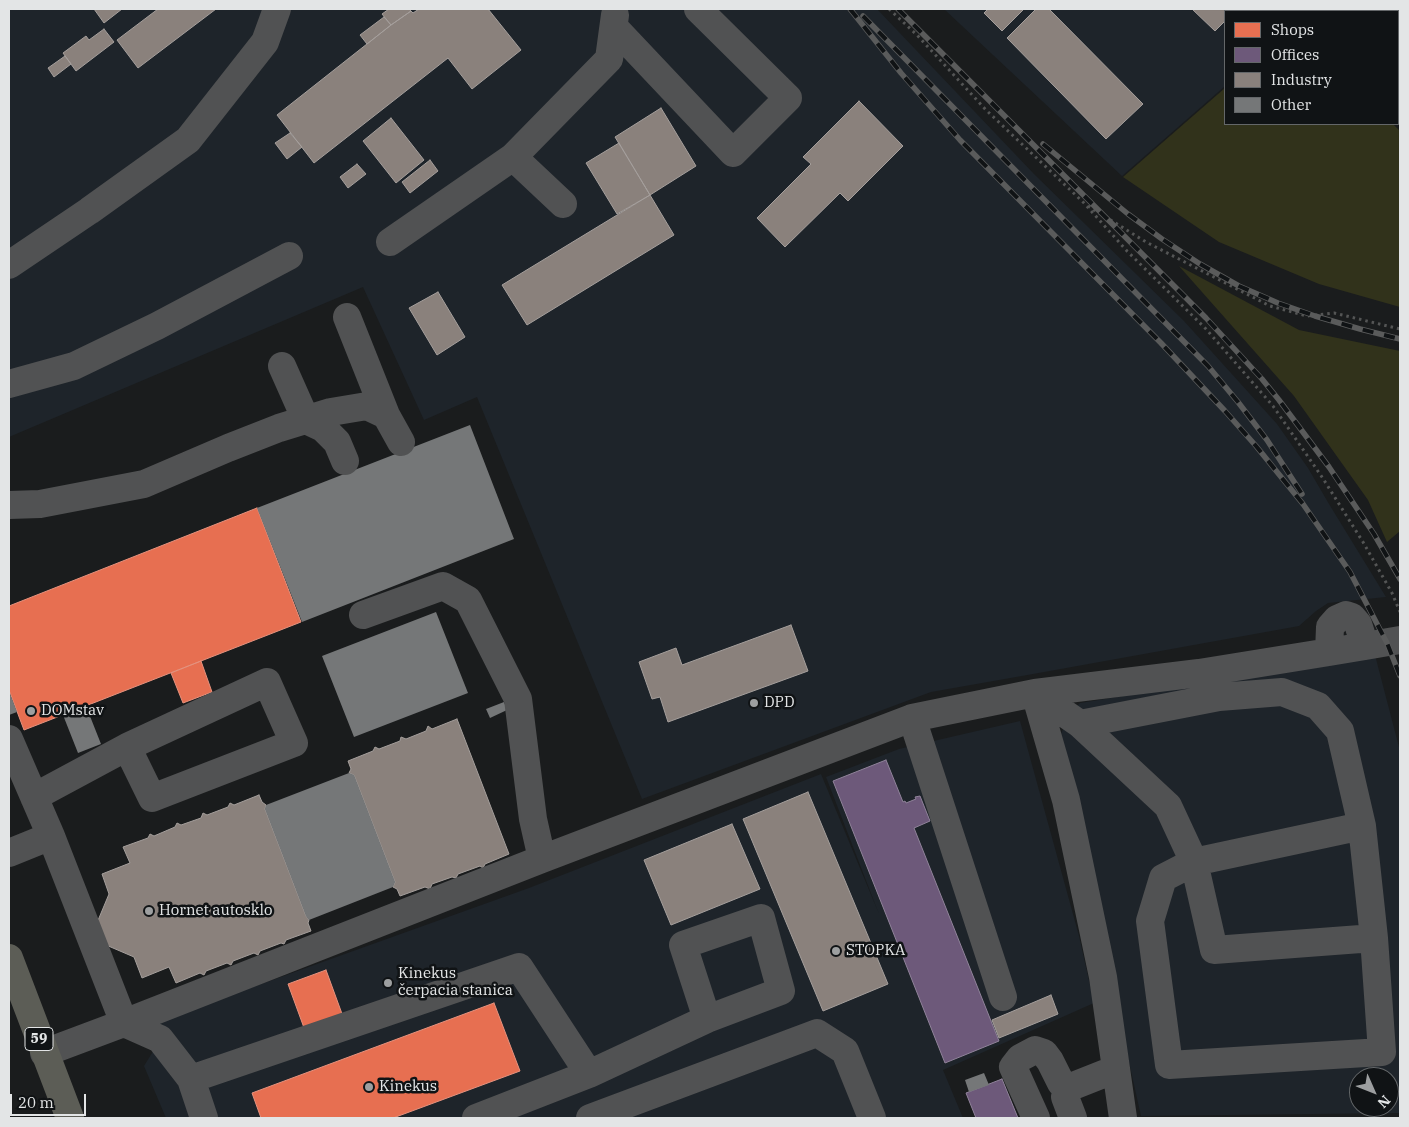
<!DOCTYPE html>
<meta charset="utf-8">
<style>
body{margin:0}
#map{position:relative;width:1409px;height:1127px;overflow:hidden;background:#1a1c1d;font-family:"IBM Plex Serif",serif}
canvas{display:block}
.frame{position:absolute;inset:0;border:10px solid #e3e5e6;pointer-events:none}
.legend{position:absolute;left:1224px;top:10px;width:175px;height:115px;box-sizing:border-box;background:#101315;border:1px solid #646769;margin:0;padding:6px 9px;list-style:none;font-size:15px;color:#e3e5e6}
.legend li{display:flex;align-items:center;gap:10px;height:25px}
.legend b{width:25px;border:1px solid #646769}
.north{position:absolute;left:1349px;top:1067px;width:50px;height:50px;box-sizing:border-box;background:#101315;border:1px solid #646769;border-radius:50%;rotate:134deg;font-size:14px;font-weight:700;line-height:20px;text-align:center;color:#e3e5e6}
.north::after{content:'';display:block;margin:auto;width:18px;height:22px;background:#9d9fa0;clip-path:polygon(50% 0,100% 100%,50% 72%,0 100%)}
.scale{position:absolute;left:10px;top:1094px;width:76px;height:22px;box-sizing:border-box;border:2px solid #e3e5e6;border-top:0;padding-left:6px;font-size:15px;line-height:18px;white-space:nowrap;color:#e3e5e6;-webkit-text-stroke:4px #101315;paint-order:stroke}
</style>
<div id="map">
<canvas width="1409" height="1127"></canvas>
<div class="frame"></div>
<ul class="legend">
<li><b style="height:14px;background:#e76f51"></b>Shops</li>
<li><b style="height:14px;background:#6d597a"></b>Offices</li>
<li><b style="height:14px;background:#8a817c"></b>Industry</li>
<li><b style="height:14px;background:#757778"></b>Other</li>
</ul>
<div class="north">N</div>
<div class="scale">20 m</div>
</div>
<script>
const context = document.querySelector('canvas').getContext('2d');
context.lineJoin = 'round';
function fill(path, color) { context.fillStyle = color; context.fill(path, 'evenodd'); }
const shape = rows => new Path2D(rows.map(r => 'M' + r).join(''));
function trace(path, color, width, dash) { context.strokeStyle = color; context.lineWidth = width; context.lineCap = dash ? 'butt' : 'round'; context.setLineDash(dash || []); context.stroke(path); }
function drawText(font, color, halo, rows, align = 'center') {
  context.font = font + ' "IBM Plex Serif",serif'; context.lineWidth = 5; context.setLineDash([]); context.textBaseline = 'middle'; context.strokeStyle = halo; context.fillStyle = color; for (const [text, x, y, turn = 0] of rows) {
    context.save(); context.translate(x, y); context.rotate((+turn || 0) * Math.PI / 180); context.textAlign = isNaN(turn) ? turn : align; if (halo) context.strokeText(text, 0, 0); context.fillText(text, 0, 0); context.restore();
  }
}
fill(shape([
 [9,9,877,9,1034,174,1184,321,1277,424,1308,468,1329,504,1386,597,1328,603,1316,611,1299,626,1033,674,931,692,642,799,477,397,424,420,363,287,9,437],
 [944,9,1284,9,1287,11,1225,11,1225,86,1122,176],
 [1375,655,1400,751,1400,1113,1141,1116,1102,941,1061,734,1068,716,1080,703],
 [1359,1077,1389,1077,1389,1107,1359,1107],
 [1020,721,1079,936,1094,1003,943,1070,963,1118,166,1118,144,1066,160,1040,158,1021,529,888,821,774,879,914,826,777,899,749]
]), '#1e242a');
fill(shape([
 [1225,88,1225,124,1393,124,1400,131,1400,307,1319,284,1219,242,1123,177],
 [1179,266,1299,330,1400,351,1400,531,1387,542,1368,500,1294,396]
]), '#31321b');
const shops = shape([
 [1386,9,1400,9,1400,26,1398,23,1398,11,1388,11,1386,9],
 [257,508,301,622,24,730,9,690,9,606,257,508],
 [201,661,212,692,183,703,171,673,201,661],
 [326,970,345,1022,307,1036,288,984,326,970],
 [494,1003,520,1071,393,1118,261,1118,252,1093,494,1003]
]);
fill(shops, '#e76f51');
trace(shops, '#e6927e', 1);
const offices = shape([
 [886,760,903,802,905,801,906,803,916,799,915,797,920,796,930,821,914,828,999,1041,945,1063,833,781,886,760],
 [1002,1079,1018,1118,976,1118,966,1093,1002,1079]
]);
fill(offices, '#6d597a');
trace(offices, '#90839a', 1);
const industry = shape([
 [94,9,122,9,104,23,94,9],
 [158,9,216,9,138,68,117,40,158,9],
 [389,9,409,9,411,11,391,25,382,14,389,9],
 [419,9,488,9,521,50,472,89,448,58,314,163,277,115,391,25,411,11,413,13,419,9],
 [988,9,1024,9,1002,31,984,13,988,9],
 [1036,9,1049,9,1143,104,1106,139,1007,38,1036,9],
 [1192,9,1240,9,1243,11,1225,11,1225,21,1215,31,1192,9],
 [384,17,391,25,367,44,360,35,384,17],
 [104,29,114,42,76,71,63,53,86,36,89,40,104,29],
 [65,56,71,64,54,77,48,68,65,56],
 [859,101,903,146,848,201,840,193,785,247,757,218,811,164,803,157,859,101],
 [661,108,696,166,650,195,615,137,661,108],
 [391,118,424,160,396,183,363,141,391,118],
 [290,133,302,147,287,159,275,143,290,133],
 [619,143,650,195,617,214,586,163,619,143],
 [430,160,438,171,410,193,402,182,430,160],
 [357,164,366,174,348,188,340,177,357,164],
 [650,195,674,235,527,325,502,285,650,195],
 [438,292,465,337,437,355,409,308,438,292],
 [791,625,808,671,668,722,660,697,652,699,639,662,676,648,682,665,791,625],
 [457,719,509,854,485,864,483,868,480,866,458,874,456,878,452,877,432,884,430,889,425,887,400,896,397,889,393,887,395,882,354,775,349,773,351,769,348,761,373,751,375,747,379,749,400,741,401,737,406,739,426,731,428,726,432,729,457,719],
 [808,792,888,984,823,1011,743,819,808,792],
 [259,795,262,802,266,805,265,809,306,916,309,920,308,923,311,931,286,940,284,944,281,943,260,951,258,955,254,953,233,961,231,965,227,963,206,971,204,975,200,973,176,983,169,967,142,978,134,957,99,942,94,930,109,894,102,874,130,863,123,847,148,838,150,834,154,836,175,827,177,823,181,825,201,818,203,813,207,815,228,807,230,803,234,805,259,795],
 [732,824,760,889,671,925,644,860,732,824],
 [1051,995,1058,1014,999,1038,992,1020,1051,995]
]);
fill(industry, '#8a817c');
trace(industry, '#a59f9c', 1);
fill(shape([
 [470,425,514,539,302,622,257,508],
 [436,612,468,693,354,737,322,656],
 [9,691,17,712,9,715],
 [504,702,507,710,490,718,486,709],
 [86,706,101,744,78,753,63,715],
 [349,773,354,775,395,882,393,887,309,920,306,916,265,809,266,805],
 [984,1073,989,1085,969,1092,965,1080]
]), '#757778');
trace(shape([
 [889,9,917,35,986,110,1084,203,1127,251,1206,329,1273,406,1322,477,1363,542,1392,593,1400,612],
 [1088,206,1146,242,1270,306,1307,316,1334,313,1400,329]
]), '#545555', 3, [2.5, 4]);
trace(shape([
 [1328,9,1330,11],
 [614,27,733,153,788,98,698,9],
 [1398,89,1400,92],
 [563,204,513,157,609,59,615,15],
 [390,242,513,157],
 [9,265,89,211,188,140,265,42,277,9],
 [347,317,386,415],
 [282,366,306,420,323,428,337,442,345,461],
 [9,384,74,366,157,326,289,256],
 [9,505,40,504,144,484,228,448,279,428,331,412,367,406,386,415,401,442],
 [363,615,443,586,468,600,518,699,533,819,542,859],
 [1365,646,1400,640],
 [1035,693,1080,724,1168,806,1194,862,1214,950,1374,938,1362,826,1340,731,1318,706,1282,692,1219,697,1080,724],
 [1035,693,1066,800,1103,977,1123,1118],
 [912,718,1035,693,1199,673,1329,652,1365,646,1358,624,1352,617,1346,615,1337,619,1330,627,1329,652],
 [34,797,127,747,267,682,294,743,152,798,127,747],
 [1362,826,1194,862,1163,878,1150,921,1169,1065,1382,1052,1374,938],
 [51,836,124,1023,542,859,912,718,1003,997],
 [9,853,51,836,9,739],
 [44,1053,124,1023,160,1039,191,1079,519,967,589,1074,707,1019,781,991,761,918,683,945,707,1019],
 [191,1079,204,1118],
 [476,1118,589,1074],
 [590,1118,817,1033,845,1051,872,1118],
 [1036,1118,1013,1067,1020,1058,1035,1050,1044,1053,1050,1061,1061,1083,1068,1088],
 [1073,1118,1065,1097,1068,1088,1116,1069]
]), '#515253', 28);
trace(shape([
 [9,958,70,1118]
]), '#5c5d56', 28);
const rail = shape([
 [850,9,901,73,960,140,1161,343,1225,411,1256,446,1303,504,1350,572,1387,643,1400,676],
 [898,9,1206,318,1262,379,1279,400,1329,467,1374,534,1400,579],
 [863,16,1208,366,1238,402,1267,440,1302,494],
 [1043,144,1128,214,1162,239,1200,264,1239,286,1278,303,1315,316,1360,329,1400,339]
]);
trace(rail, '#5a5b5b', 5.5);
trace(rail, '#101315', 4, [11]);
for (const [x, y, r, color] of [
 [754,703,5,"#9d9fa0"],
 [31,711,5,"#9d9fa0"],
 [149,911,5,"#9d9fa0"],
 [836,951,5,"#9d9fa0"],
 [388,983,5,"#9d9fa0"],
 [369,1087,5,"#9d9fa0"]
]) { const dot = new Path2D(); dot.arc(x, y, r, 0, 2 * Math.PI); context.fillStyle = color; context.fill(dot); trace(dot, '#101315', 2); }
for (const [x, y, w] of [
 [39,1039,28]
]) { const box = new Path2D(); box.roundRect(x - w / 2, y - 11.5, w, 23, 4); context.fillStyle = '#101315'; context.fill(box); trace(box, '#e3e5e6', 1); }
drawText('bold 14px', '#e3e5e6', null, [
 ["59",39,1039]
]);
drawText('15px', '#e3e5e6', '#101315', [
 ["DPD",764,703],
 ["DOMstav",41,711],
 ["Hornet autosklo",159,911],
 ["STOPKA",846,951],
 ["Kinekus",398,974],
 ["čerpacia stanica",398,991],
 ["Kinekus",379,1087]
], 'left');
</script>
